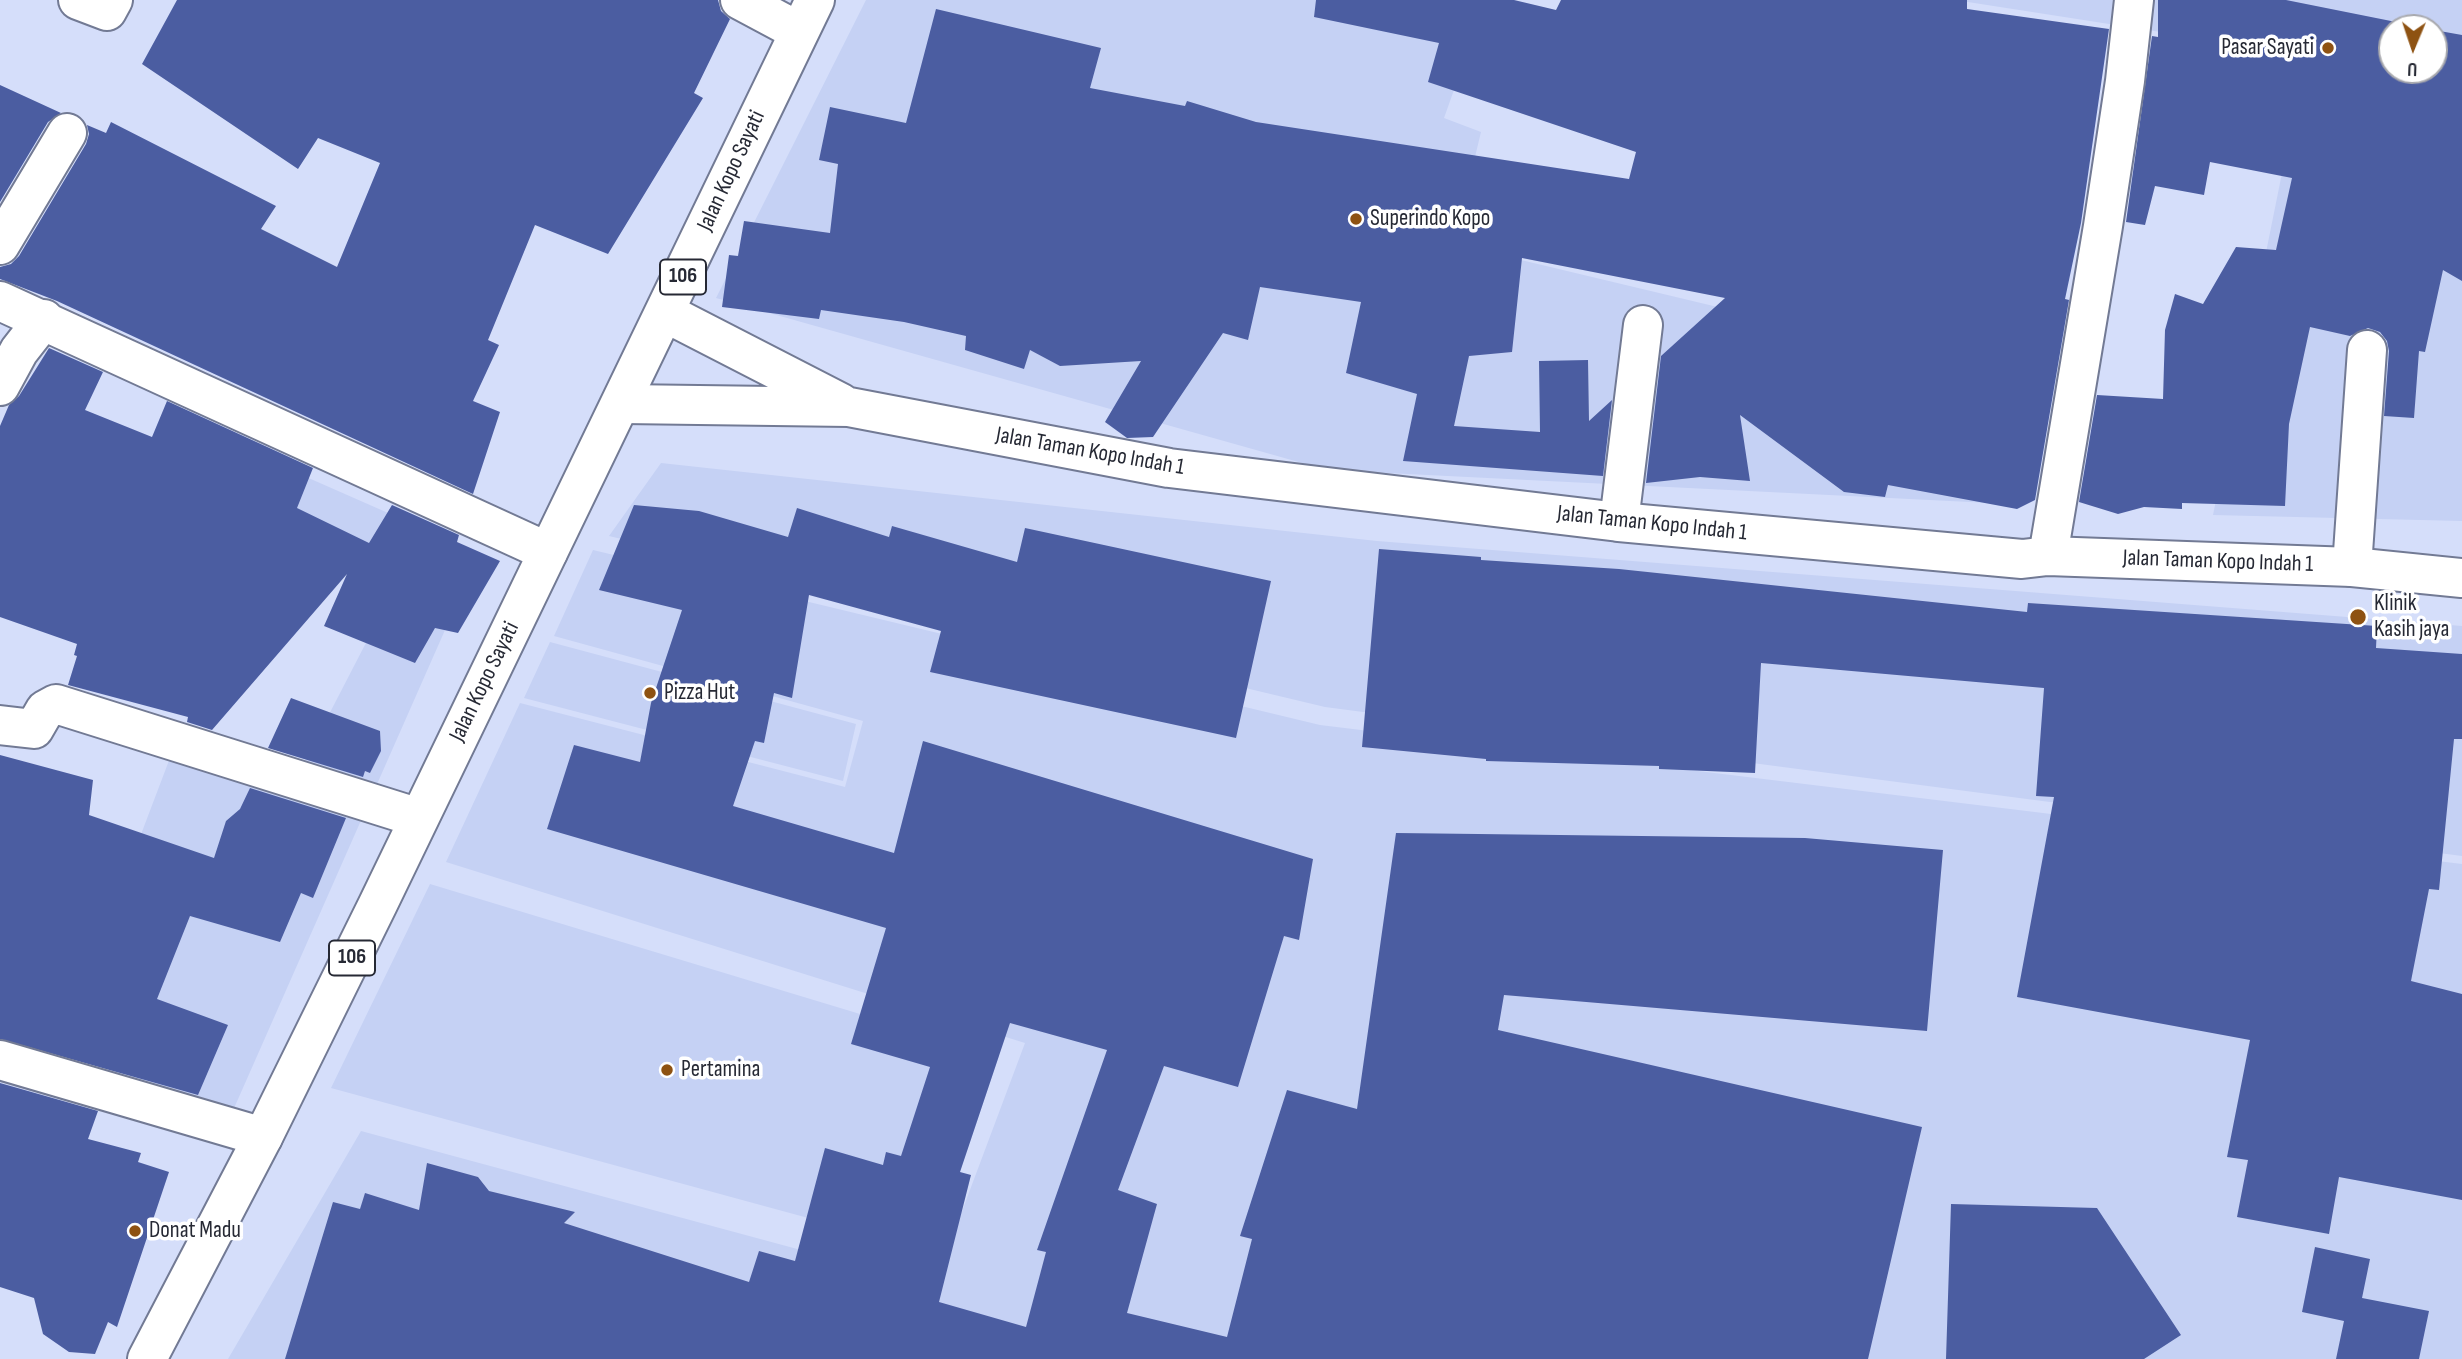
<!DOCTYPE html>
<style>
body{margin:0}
#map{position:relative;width:2462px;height:1359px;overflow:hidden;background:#d5defa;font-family:"Sofia Sans Condensed",sans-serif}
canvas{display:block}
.north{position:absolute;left:2378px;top:14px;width:70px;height:70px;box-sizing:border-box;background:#fff;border:2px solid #a8a9ae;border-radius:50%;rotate:182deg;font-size:19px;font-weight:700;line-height:28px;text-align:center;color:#262934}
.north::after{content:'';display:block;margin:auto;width:24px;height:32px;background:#8e5212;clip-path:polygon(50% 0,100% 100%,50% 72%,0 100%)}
</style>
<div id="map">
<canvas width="2462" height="1359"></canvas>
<div class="north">U</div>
</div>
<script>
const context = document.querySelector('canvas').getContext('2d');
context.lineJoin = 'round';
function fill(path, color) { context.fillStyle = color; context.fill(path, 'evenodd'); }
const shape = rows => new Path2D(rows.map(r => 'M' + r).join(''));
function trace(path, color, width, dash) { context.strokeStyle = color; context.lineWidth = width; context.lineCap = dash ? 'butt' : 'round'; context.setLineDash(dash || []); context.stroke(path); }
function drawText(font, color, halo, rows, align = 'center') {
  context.font = font + ' "Sofia Sans Condensed",sans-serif'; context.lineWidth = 7; context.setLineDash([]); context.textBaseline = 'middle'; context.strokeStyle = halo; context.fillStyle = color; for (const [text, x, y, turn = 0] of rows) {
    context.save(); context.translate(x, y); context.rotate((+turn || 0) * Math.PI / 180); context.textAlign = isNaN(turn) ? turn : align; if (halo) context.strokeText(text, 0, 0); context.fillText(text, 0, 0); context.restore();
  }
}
fill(shape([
 [866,0,1486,0,1444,118,1481,132,1454,244,2040,384,2010,504,1327,470,716,298],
 [1955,0,2462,0,2462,78,2434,70,2434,28,2392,28,2392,68],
 [2302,74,2462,102,2462,521,2213,515],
 [661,463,1377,541,2462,626,2462,856,1325,707,609,536],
 [304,476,479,553,231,1115,0,1032,140,837,173,750,293,784,384,608,357,540,295,516],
 [593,550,1320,725,2462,864,2462,1359,228,1359,361,1131,934,1286,1025,1043,446,862,520,703,845,787,863,721,554,636],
 [550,642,856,724,843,781,524,698],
 [430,884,999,1056,933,1252,331,1088]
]), '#c5d1f4');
fill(shape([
 [177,0,718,0,721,11,730,19,694,93,703,98,608,254,535,225,488,340,499,345,473,401,500,412,473,494,57,301,0,279,0,267,11,264,19,256,86,144,89,134,87,125,106,133,111,122,276,206,261,229,337,267,380,163,318,138,298,169,142,64],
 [1316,0,1514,0,1556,10,1561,0,1967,0,1967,9,2109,29,2081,223,2065,299,2069,300,2035,500,2017,509,1888,485,1885,497,1844,492,1740,415,1750,481,1700,477,1646,483,1661,356,1725,298,1522,258,1512,352,1469,356,1454,426,1540,432,1539,361,1588,360,1589,421,1612,400,1603,476,1403,461,1417,394,1346,373,1361,302,1260,287,1248,340,1223,333,1153,437,1127,438,1105,422,1141,361,1060,366,1030,350,1024,369,965,350,966,336,904,322,821,310,819,319,722,307,729,255,738,256,744,221,830,233,838,164,819,160,830,107,906,123,936,9,1101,48,1090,88,1185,106,1187,101,1256,122,1629,179,1636,152,1428,82,1439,43,1314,17],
 [2158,0,2286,0,2426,28,2392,28,2392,70,2434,70,2434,30,2462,35,2462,281,2443,270,2425,352,2419,351,2414,418,2384,416,2389,351,2387,341,2380,332,2368,328,2350,336,2310,327,2289,424,2285,506,2182,503,2182,509,2144,507,2118,514,2079,502,2097,395,2163,399,2165,330,2175,294,2203,304,2236,247,2276,250,2292,178,2210,162,2204,195,2155,186,2145,225,2126,222,2152,36,2158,37],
 [0,85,61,113,48,122,0,202],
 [49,348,103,372,85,410,152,437,167,401,313,468,297,508,369,543,392,505,459,535,457,542,500,561,458,633,435,628,415,663,324,626,347,574,212,730,187,722,188,717,68,685,77,656,74,655,77,644,0,617,0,426,9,405,19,396],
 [634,505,699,511,788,537,797,508,889,537,892,526,1017,562,1025,528,1271,581,1236,738,930,672,941,631,809,595,792,698,774,693,764,743,755,741,733,806,894,853,923,741,1313,859,1299,940,1284,936,1238,1087,1164,1066,1118,1190,1157,1204,1127,1313,1227,1337,1252,1239,1240,1236,1287,1090,1357,1109,1396,833,1805,838,1943,850,1927,1031,1504,995,1498,1030,1922,1127,1868,1359,285,1359,333,1202,360,1209,365,1193,419,1210,427,1163,478,1177,489,1191,575,1212,564,1223,749,1282,759,1251,795,1261,825,1148,883,1165,886,1152,901,1156,930,1067,851,1044,886,928,547,829,574,745,640,762,651,703,682,610,599,590],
 [1010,1023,1107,1050,1037,1250,1046,1252,1026,1327,939,1302,971,1175,960,1172],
 [1379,549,1481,557,1481,560,1619,569,2027,612,2028,603,2377,626,2376,648,2462,654,2462,739,2454,739,2439,890,2429,889,2411,981,2462,994,2462,1200,2339,1177,2329,1234,2237,1217,2248,1160,2227,1157,2250,1040,2017,997,2054,797,2036,796,2044,688,1761,663,1755,773,1659,769,1659,766,1486,761,1486,759,1362,747],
 [291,698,380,731,381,751,370,773,365,771,363,777,268,748],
 [0,755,93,780,89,815,214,858,226,821,240,809,250,788,346,818,313,898,301,893,280,942,190,916,157,999,228,1025,198,1095,0,1039],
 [0,1083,98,1111,88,1139,141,1153,138,1162,169,1172,117,1327,108,1322,95,1354,69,1352,43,1334,34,1298,0,1287],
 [1951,1204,2097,1208,2181,1335,2144,1359,1946,1359],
 [2315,1247,2370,1259,2362,1298,2429,1311,2419,1359,2336,1359,2344,1321,2302,1312]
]), '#4b5da1');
const street = shape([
 [78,0,107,11,113,0],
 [740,0,798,31],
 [0,245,67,133],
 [0,301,548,552],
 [0,386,19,351,44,319],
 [1619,522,1643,325],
 [2048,556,2103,226,2125,81,2134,0],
 [2352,567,2367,350],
 [0,725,34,729,45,710,56,704,419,818],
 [0,1060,263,1137]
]);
const secondary = shape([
 [666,313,841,403],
 [623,404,849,407,1169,468,1619,522,2022,559,2048,556,2352,567,2462,578]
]);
const primary = shape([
 [147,1359,263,1137,378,904,815,0]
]);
trace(street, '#727a94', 42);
trace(secondary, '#727a94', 42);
trace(primary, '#727a94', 42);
trace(street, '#fff', 38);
trace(secondary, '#fff', 38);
trace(primary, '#fff', 38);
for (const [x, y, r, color] of [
 [2328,48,7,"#8e5212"],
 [1356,219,7,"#8e5212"],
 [2358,617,9,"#8e5212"],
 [650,693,7,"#8e5212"],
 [667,1070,7,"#8e5212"],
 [135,1231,7,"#8e5212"]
]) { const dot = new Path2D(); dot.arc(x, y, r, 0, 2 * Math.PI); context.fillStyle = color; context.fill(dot); trace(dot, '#fff', 2.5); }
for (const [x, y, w] of [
 [683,277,46],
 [352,958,46]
]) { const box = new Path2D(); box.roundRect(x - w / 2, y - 17.5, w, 35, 5); context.fillStyle = '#fff'; context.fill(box); trace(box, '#262934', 2); }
drawText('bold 21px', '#262934', null, [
 ["106",683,277],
 ["106",352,958]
]);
drawText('23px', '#262934', '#fff', [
 ["Pasar Sayati",2314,48,"right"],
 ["Superindo Kopo",1370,219],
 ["Klinik",2374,604],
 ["Kasih jaya",2374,630],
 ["Pizza Hut",664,693],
 ["Pertamina",681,1070],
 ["Donat Madu",149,1231]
], 'left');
drawText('23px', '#262934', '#fff', [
 ["Jalan Kopo Sayati",732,171,-65],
 ["Jalan Taman Kopo Indah 1",1090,452,10],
 ["Jalan Taman Kopo Indah 1",1652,524,6],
 ["Jalan Taman Kopo Indah 1",2218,562,2],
 ["Jalan Kopo Sayati",485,682,-64]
]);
</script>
